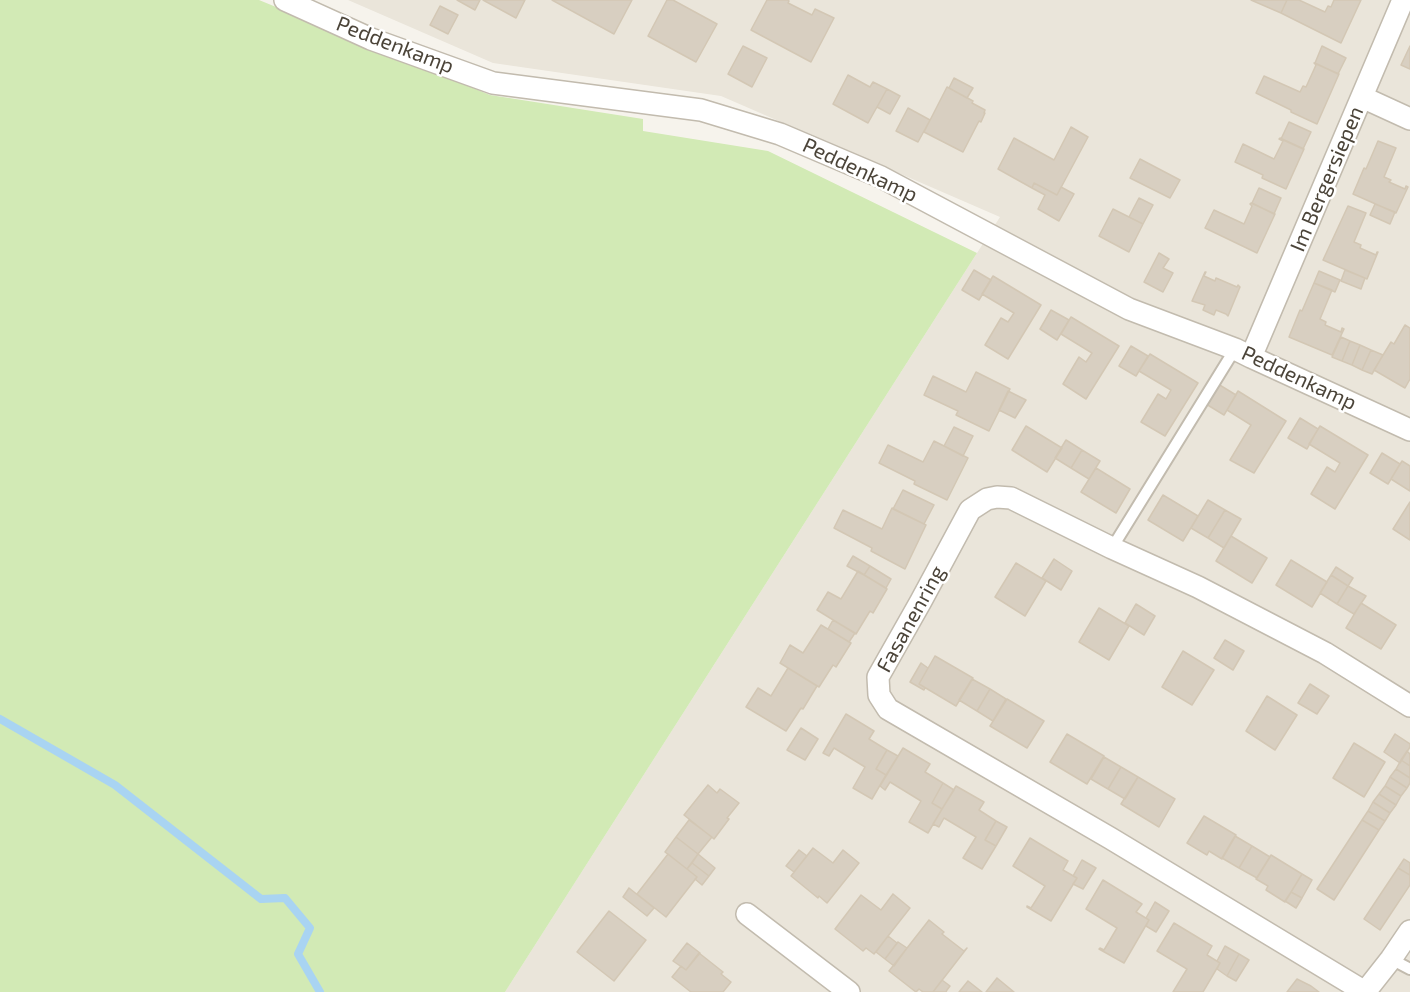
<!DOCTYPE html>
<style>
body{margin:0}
canvas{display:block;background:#f6f3ec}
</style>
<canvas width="1410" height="992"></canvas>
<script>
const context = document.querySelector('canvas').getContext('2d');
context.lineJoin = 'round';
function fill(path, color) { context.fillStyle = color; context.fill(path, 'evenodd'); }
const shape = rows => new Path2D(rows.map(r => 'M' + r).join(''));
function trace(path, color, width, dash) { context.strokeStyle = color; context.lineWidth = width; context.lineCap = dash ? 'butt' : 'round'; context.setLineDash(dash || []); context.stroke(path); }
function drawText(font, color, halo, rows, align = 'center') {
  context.font = font + ' "Exo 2",sans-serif'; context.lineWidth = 5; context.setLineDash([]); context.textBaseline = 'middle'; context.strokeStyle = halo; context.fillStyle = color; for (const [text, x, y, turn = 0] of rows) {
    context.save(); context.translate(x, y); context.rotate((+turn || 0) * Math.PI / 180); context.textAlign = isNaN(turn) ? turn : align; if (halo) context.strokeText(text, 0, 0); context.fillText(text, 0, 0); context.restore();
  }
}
fill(shape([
 [348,0,1410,0,1410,992,505,992,1000,217,721,96,493,63]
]), '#eae5da');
fill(shape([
 [0,0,259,0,490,95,643,119,643,131,768,151,977,253,505,992,0,992]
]), '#d2eab5');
trace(shape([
 [0,719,115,785,261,899,285,898,310,928,298,954,320,992]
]), '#a9d4f2', 8);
const building = shape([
 [457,0,480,0,475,10,457,0],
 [483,0,525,0,516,18,483,0],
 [552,0,632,0,614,34,552,0],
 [667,0,673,0,717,24,696,62,648,36,667,0],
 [767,0,788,0,789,1,788,3,812,15,815,9,834,18,811,62,751,30,767,0],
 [1251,0,1287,0,1281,13,1251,0],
 [1287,0,1299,0,1325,12,1328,6,1331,7,1334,0,1361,0,1341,43,1281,13,1287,0],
 [440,6,458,15,448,34,430,25,440,6],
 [743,46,767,58,752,87,728,74,743,46],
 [1322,46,1346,58,1338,74,1315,63,1322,46],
 [1410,46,1410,69,1401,65,1410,46],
 [1314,63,1339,74,1317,124,1291,112,1291,110,1256,93,1264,76,1300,92,1303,86,1306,87,1316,65,1314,63],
 [848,75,870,87,873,82,887,89,868,123,833,104,848,75],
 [954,78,973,88,967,98,949,88,954,78],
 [947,87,973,101,972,103,985,110,984,113,985,113,981,122,979,121,963,152,924,132,947,87],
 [887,89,900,96,890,114,877,107,887,89],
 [908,108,930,120,918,142,896,131,908,108],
 [1289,122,1311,132,1303,149,1281,139,1289,122],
 [1071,127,1088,137,1057,195,1034,183,1032,188,998,169,1014,138,1054,160,1071,127],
 [1280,138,1304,149,1286,189,1262,178,1263,175,1235,162,1243,144,1274,159,1283,141,1279,139,1280,138],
 [1378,141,1396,148,1384,177,1391,180,1389,182,1405,189,1406,186,1408,187,1396,213,1353,194,1364,168,1366,169,1378,141],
 [1140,159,1180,180,1170,198,1130,178,1140,159],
 [1034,183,1057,195,1061,187,1074,194,1059,221,1038,209,1045,195,1032,188,1034,183],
 [1259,188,1281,198,1274,214,1252,203,1259,188],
 [1139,198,1153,205,1143,224,1129,217,1139,198],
 [1251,203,1275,214,1257,253,1205,228,1214,210,1244,224,1252,206,1250,204,1251,203],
 [1375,204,1395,212,1390,224,1370,215,1375,204],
 [1348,206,1366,213,1354,242,1361,245,1360,248,1376,255,1377,252,1378,252,1367,279,1323,260,1348,206],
 [1113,209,1143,224,1129,252,1099,236,1113,209],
 [1159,253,1169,259,1163,268,1173,273,1163,292,1144,282,1159,253],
 [974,270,991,280,979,300,962,290,974,270],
 [1345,270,1365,278,1361,289,1341,281,1345,270],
 [1319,271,1340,280,1335,292,1314,283,1319,271],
 [1205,272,1206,272,1204,276,1215,281,1216,278,1237,287,1238,285,1240,287,1228,316,1226,314,1216,310,1214,315,1203,310,1205,305,1192,301,1205,272],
 [993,276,1041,305,1008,359,985,345,1001,318,1008,322,1014,313,982,294,993,276],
 [1314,283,1332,290,1320,319,1326,322,1325,325,1341,332,1342,328,1344,329,1332,355,1289,337,1300,310,1302,311,1314,283],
 [1051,310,1069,320,1057,340,1040,329,1051,310],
 [1071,317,1119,346,1086,399,1063,384,1079,357,1086,362,1092,353,1061,334,1071,317],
 [1405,325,1410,328,1410,379,1405,388,1374,370,1391,342,1394,344,1405,325],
 [1341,337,1350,341,1342,361,1332,357,1341,337],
 [1350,341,1360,345,1352,365,1342,361,1350,341],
 [1360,345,1371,350,1362,370,1352,365,1360,345],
 [1131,346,1148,356,1136,376,1119,366,1131,346],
 [1371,350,1383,355,1372,374,1362,370,1371,350],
 [1150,354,1198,383,1165,436,1141,422,1158,394,1166,399,1171,390,1139,371,1150,354],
 [976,372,1010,389,989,431,956,415,958,411,924,395,933,376,966,392,976,372],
 [1218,384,1236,395,1224,415,1206,404,1218,384],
 [1008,391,1026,400,1015,418,999,410,1008,391],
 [1238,391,1286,421,1254,473,1230,460,1251,425,1227,410,1238,391],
 [1300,418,1318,429,1307,449,1288,438,1300,418],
 [1026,426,1062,448,1047,472,1012,450,1026,426],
 [1320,426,1368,455,1335,509,1311,494,1327,467,1335,472,1340,463,1309,444,1320,426],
 [954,427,973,436,963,456,944,446,954,427],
 [1066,440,1082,450,1071,468,1055,458,1066,440],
 [934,441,968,458,947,500,914,484,915,481,879,463,888,445,923,462,934,441],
 [1082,450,1100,461,1089,479,1071,468,1082,450],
 [1382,453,1400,464,1388,484,1370,473,1382,453],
 [1402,461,1410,466,1410,491,1391,479,1402,461],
 [1096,468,1130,489,1116,513,1081,492,1096,468],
 [903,490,934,505,924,524,893,509,903,490],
 [1163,495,1198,516,1183,541,1148,520,1163,495],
 [1208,500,1225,510,1208,538,1191,528,1208,500],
 [1410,502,1410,540,1393,529,1410,502],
 [892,508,926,525,905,569,871,551,872,548,834,528,843,510,882,529,892,508],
 [1225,510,1241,519,1224,548,1208,538,1225,510],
 [1231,536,1267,558,1252,583,1216,561,1231,536],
 [853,556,870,566,864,575,847,566,853,556],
 [1054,559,1072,571,1061,590,1042,578,1054,559],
 [1291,560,1327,582,1312,607,1276,585,1291,560],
 [1016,563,1046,581,1025,616,995,597,1016,563],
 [870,566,891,579,886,588,864,575,870,566],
 [1336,567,1353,578,1348,586,1331,575,1336,567],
 [858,571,887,589,873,613,870,611,856,634,817,610,828,592,841,599,858,571],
 [1331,575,1348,586,1337,604,1320,593,1331,575],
 [1348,586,1366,596,1354,614,1337,604,1348,586],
 [1361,603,1396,625,1381,649,1346,628,1361,603],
 [1136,604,1155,616,1144,635,1125,623,1136,604],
 [1099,608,1129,626,1109,660,1079,642,1099,608],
 [833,620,855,633,849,642,828,629,833,620],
 [821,625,851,643,836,667,833,665,819,687,780,663,790,645,803,653,821,625],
 [1225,640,1244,651,1233,670,1214,658,1225,640],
 [1183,651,1214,670,1192,705,1162,687,1183,651],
 [935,656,973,678,956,706,919,684,935,656],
 [921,663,928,668,919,684,925,688,924,690,910,682,921,663],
 [788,668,817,686,803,709,801,708,786,731,746,707,758,688,771,696,788,668],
 [972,679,990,689,977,711,959,700,972,679],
 [1310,684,1329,696,1317,714,1298,703,1310,684],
 [990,689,1006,699,993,721,977,711,990,689],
 [1267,696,1297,715,1275,750,1246,731,1267,696],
 [1007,699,1044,721,1027,748,990,726,1007,699],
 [846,714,874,731,869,739,887,750,876,769,886,775,872,799,853,788,865,767,834,748,829,756,823,753,846,714],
 [801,728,818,739,805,760,787,750,801,728],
 [1067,734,1104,756,1087,784,1050,762,1067,734],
 [1395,734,1410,744,1410,747,1400,763,1384,752,1395,734],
 [1354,743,1385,762,1364,797,1333,778,1354,743],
 [903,748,930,764,925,772,943,783,932,803,942,809,928,833,909,822,921,801,890,782,885,790,880,786,903,748],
 [887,750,898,756,886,775,876,769,887,750],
 [1407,751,1410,754,1410,766,1401,760,1407,751],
 [1104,757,1121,767,1108,789,1091,779,1104,757],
 [1401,760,1410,766,1410,778,1396,769,1401,760],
 [1121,767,1138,777,1125,799,1108,789,1121,767],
 [1396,769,1410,778,1410,783,1407,788,1390,777,1396,769],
 [1138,777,1175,799,1159,827,1121,804,1138,777],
 [1390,777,1407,788,1401,796,1385,786,1390,777],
 [943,783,954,790,942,809,932,803,943,783],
 [708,785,717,793,720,789,739,803,727,818,729,819,714,839,684,815,708,785],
 [956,786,984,802,979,810,996,821,985,840,996,846,982,869,963,858,976,837,944,818,939,827,933,824,956,786],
 [1385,786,1401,796,1396,805,1379,794,1385,786],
 [1379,794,1396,805,1390,813,1373,802,1379,794],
 [1373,802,1390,813,1385,821,1368,811,1373,802],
 [1368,811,1385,821,1379,830,1362,820,1368,811],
 [1204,816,1236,835,1222,859,1209,851,1207,855,1187,843,1204,816],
 [689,820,712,837,698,854,676,837,689,820],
 [1362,820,1379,830,1334,900,1317,889,1362,820],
 [996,821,1007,827,996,846,985,840,996,821],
 [1235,836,1252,846,1239,868,1222,858,1235,836],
 [676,837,698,854,687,869,665,852,676,837],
 [1030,838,1068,861,1063,870,1077,878,1051,921,1027,907,1027,906,1031,908,1045,886,1013,866,1030,838],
 [1252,846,1270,857,1257,878,1239,868,1252,846],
 [813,848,833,863,843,850,859,863,827,903,819,896,818,898,791,876,813,848],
 [799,850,807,856,794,872,786,866,799,850],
 [668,854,697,877,666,917,637,894,668,854],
 [698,854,715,868,709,876,692,863,698,854],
 [1271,855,1302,874,1285,902,1266,890,1268,886,1256,879,1271,855],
 [1404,859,1410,863,1410,875,1398,868,1404,859],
 [1082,860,1096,868,1083,889,1073,884,1077,878,1073,876,1082,860],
 [692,863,709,876,702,885,695,879,697,877,687,869,692,863],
 [1398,868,1410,875,1410,885,1380,930,1364,919,1398,868],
 [1302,874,1312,880,1302,898,1291,892,1302,874],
 [1103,880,1142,904,1136,912,1149,920,1124,963,1099,949,1100,948,1104,950,1117,928,1086,909,1103,880],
 [629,888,654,908,647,916,623,897,629,888],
 [1291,892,1302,898,1296,908,1285,901,1291,892],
 [893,894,910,908,874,954,866,948,863,951,835,929,861,895,881,910,893,894],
 [1155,902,1169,911,1156,932,1146,926,1149,920,1146,918,1155,902],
 [609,911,646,940,614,981,577,952,609,911],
 [929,920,944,932,942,934,964,951,967,948,933,992,923,992,919,989,916,992,889,971,929,920],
 [1174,923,1212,946,1207,955,1220,963,1203,992,1173,992,1187,969,1157,951,1174,923],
 [888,936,897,943,885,959,876,952,888,936],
 [898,942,907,948,894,966,885,959,898,942],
 [687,943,700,953,686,970,673,961,687,943],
 [1225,946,1239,954,1227,976,1217,969,1220,963,1217,961,1225,946],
 [699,953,723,972,721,974,731,982,723,992,691,992,672,977,681,966,686,970,699,953],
 [1239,954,1249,960,1236,981,1227,976,1239,954],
 [997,978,1014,992,986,992,997,978],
 [1297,979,1311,986,1319,992,1287,992,1297,979],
 [942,980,950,986,947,990,946,992,933,992,942,980],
 [968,981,982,992,959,992,968,981]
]);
fill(building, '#d8cfc1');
trace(building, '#d3c7b4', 1.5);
const service = shape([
 [1112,548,1235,349],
 [1391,959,1410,969]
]);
const minor = shape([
 [285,0,371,39,493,83,701,110,780,134,881,177,1129,309,1235,349,1251,357,1410,430],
 [1362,97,1410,119],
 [1251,357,1403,0],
 [747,914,849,992],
 [1365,992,1110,838,888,709,879,695,878,677,921,601,970,510,987,499,997,497,1011,498,1112,548,1198,587,1325,653,1410,706],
 [1365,992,1391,959,1410,931]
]);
trace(service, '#c2bbae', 14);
trace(minor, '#c2bbae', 24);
trace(service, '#fff', 10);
trace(minor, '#fff', 21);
drawText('21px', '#4b4439', '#fff', [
 ["Peddenkamp",395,45,21],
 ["Peddenkamp",860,170,25],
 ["Im Bergersiepen",1327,179,-67],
 ["Peddenkamp",1299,378,25],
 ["Fasanenring",911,619,-61]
]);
</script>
